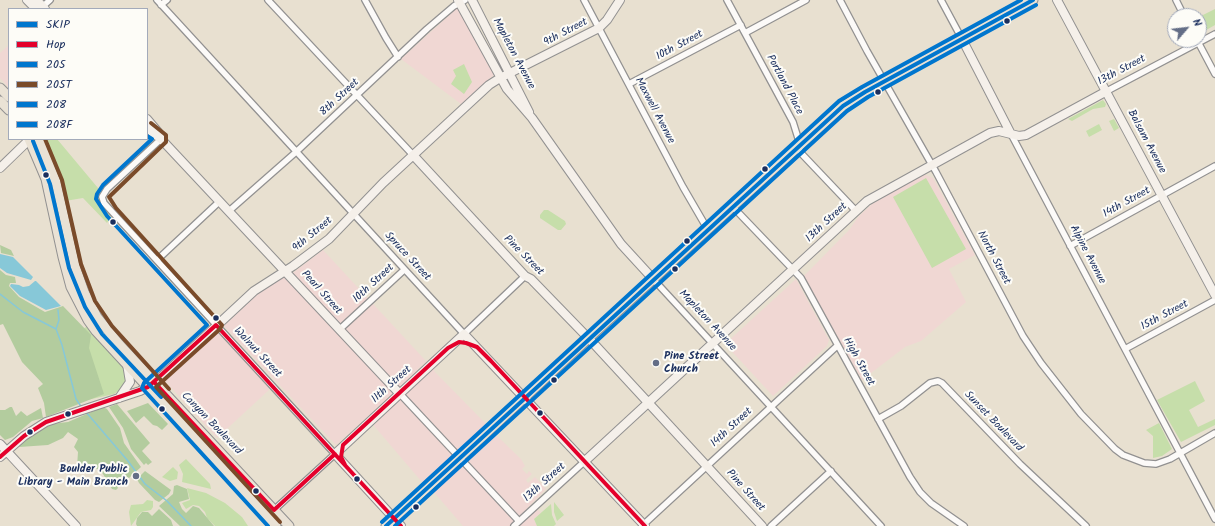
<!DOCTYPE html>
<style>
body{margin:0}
#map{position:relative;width:1215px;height:526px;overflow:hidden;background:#e8e0d0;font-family:Kalam,sans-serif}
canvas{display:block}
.legend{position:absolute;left:8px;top:8px;width:140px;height:132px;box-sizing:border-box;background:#fdfcf7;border:1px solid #a3aaba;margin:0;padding:5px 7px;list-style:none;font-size:12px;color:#1b2f5e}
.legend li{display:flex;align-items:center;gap:8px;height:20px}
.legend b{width:20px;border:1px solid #a3aaba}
.north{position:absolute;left:1167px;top:8px;width:40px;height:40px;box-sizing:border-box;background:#fdfcf7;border:1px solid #a3aaba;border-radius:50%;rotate:62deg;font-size:11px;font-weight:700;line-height:16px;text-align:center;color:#1b2f5e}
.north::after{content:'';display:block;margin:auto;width:14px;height:18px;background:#636d86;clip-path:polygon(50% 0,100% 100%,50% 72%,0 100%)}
</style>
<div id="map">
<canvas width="1215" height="526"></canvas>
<ul class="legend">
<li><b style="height:5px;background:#0076ce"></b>SKIP</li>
<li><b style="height:5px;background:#e4002b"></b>Hop</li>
<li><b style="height:5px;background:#0076ce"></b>205</li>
<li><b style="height:5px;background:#7a4b2a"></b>205T</li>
<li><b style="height:5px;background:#0076ce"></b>208</li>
<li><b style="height:5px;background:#0076ce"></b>208F</li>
</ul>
<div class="north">N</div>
</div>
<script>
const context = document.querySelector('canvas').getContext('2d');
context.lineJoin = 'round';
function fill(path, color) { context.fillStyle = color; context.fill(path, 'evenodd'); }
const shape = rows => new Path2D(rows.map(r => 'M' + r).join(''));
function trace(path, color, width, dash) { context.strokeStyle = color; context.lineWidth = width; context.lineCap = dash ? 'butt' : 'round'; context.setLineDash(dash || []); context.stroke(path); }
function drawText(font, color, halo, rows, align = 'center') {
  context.font = font + ' Kalam,sans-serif'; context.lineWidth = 4; context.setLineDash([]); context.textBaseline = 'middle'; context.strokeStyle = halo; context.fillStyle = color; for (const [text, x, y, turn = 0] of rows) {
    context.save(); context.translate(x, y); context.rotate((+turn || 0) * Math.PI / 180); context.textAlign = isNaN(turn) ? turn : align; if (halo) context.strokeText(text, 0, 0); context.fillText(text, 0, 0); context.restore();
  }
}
fill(shape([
 [458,7,494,75,461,104,401,59],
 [9,45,9,88,0,78,0,53],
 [923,174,933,178,975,255,949,269,966,302,921,341,905,347,862,380,803,277,850,229,858,217,872,204],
 [323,250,426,361,402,385,336,445,224,326,261,291,281,278,290,275],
 [796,279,829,340,827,346,773,396,725,344],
 [218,333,270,389,217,438,165,381],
 [431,364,435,372,486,424,461,448,469,456,494,433,521,459,525,466,522,469,527,474,529,471,532,474,526,480,528,483,535,477,546,489,510,526,463,526,433,491,421,481,375,427,374,425,386,413,387,408],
 [536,508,541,513,534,519,537,526,517,526]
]), '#f0d7d3');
fill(shape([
 [1215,9,1215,25,1201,33,1199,17],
 [464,64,472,82,464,94,451,84,456,76,453,70],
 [1103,100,1106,104,1105,107,1093,109,1072,121,1068,119],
 [1114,119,1119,128,1114,131,1109,121],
 [1099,124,1102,130,1089,137,1086,131],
 [45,139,57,139,98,188,98,196,101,204,111,217,107,223,83,198,65,201,61,181],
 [926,178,966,249,932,268,893,197],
 [544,210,548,210,565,221,566,224,561,230,558,230,540,218,540,215],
 [88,326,125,370,129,378,122,389,114,394,87,400,77,332],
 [1195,381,1205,401,1189,410,1198,427,1215,419,1215,425,1181,442,1157,400],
 [1159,423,1172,449,1162,456,1153,458,1153,436,1146,430],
 [186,459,210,484,211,489,182,482,183,474,179,465],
 [173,467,178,472,177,479,170,481,162,477],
 [187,488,206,493,225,503,242,517,248,526,215,526,207,518,205,512,199,506,193,505,186,509,182,503,190,500],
 [147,500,153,501,153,507,151,510,141,512,131,526,129,512,131,505,143,504],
 [554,502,564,515,557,521,554,512],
 [551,504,552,515,556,524,554,526,537,526,534,519]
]), '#c6deaa');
fill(shape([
 [0,245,11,250,14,256,1,253],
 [0,270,6,275,15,277,16,283,10,283,9,286,19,297,45,312,63,306,91,335,89,348,104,394,46,417,44,403,38,388,43,384,22,362,3,324,0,325],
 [148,403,168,424,162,430,157,426,153,425,144,416,136,423,127,411],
 [117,404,150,443,142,451,152,462,148,465,146,463,144,465,131,449,123,428,109,407],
 [10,407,12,407,16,416,21,411,27,416,41,408,43,418,32,421,13,437,5,440,0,435,0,410,5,410],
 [103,407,107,409,120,428,124,443,141,467,129,478,127,477,117,486,118,488,116,490,112,489,100,469,93,469,89,464,77,467,78,452,74,447,78,439,68,432,63,438,48,445,19,447,26,438,51,424,68,422],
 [145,471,171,490,169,494,159,502,155,500,139,483,137,479],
 [177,485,187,489,189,499,179,502,182,509,186,513,193,506,199,508,214,526,180,526,159,506,173,494,174,486],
 [159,509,171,520,173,526,137,526,136,524,137,518,142,512,148,512,152,516]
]), '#b3cc9e');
fill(shape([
 [0,254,13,257,33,277,31,280,7,273,0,268],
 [35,281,36,281,61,306,46,310,20,296,10,286,11,284,19,285,23,287,29,286]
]), '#87c8d8');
trace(shape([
 [0,294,23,312,56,329,62,345,76,399,82,408],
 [56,329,59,320,58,310],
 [86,412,128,461,145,484,167,501,191,526]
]), '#87c8d8', 1.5);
const street = shape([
 [157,0,464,334,525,276],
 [268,0,413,155],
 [365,0,386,38,398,57],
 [584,0,683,187,708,230],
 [727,0,793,122,798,138,800,152,856,211],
 [840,0,867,51,936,172,1023,336,1041,363,1081,414,1115,449,1123,455,1144,463,1156,464,1170,459,1215,433],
 [941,0,962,39],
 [1176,0,1184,16],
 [161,5,167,0],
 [41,8,50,0],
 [745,33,806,0],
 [1197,40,1215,74],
 [629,84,741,25],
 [1107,91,1215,34],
 [1011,134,1215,519],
 [161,139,107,189,102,197,104,203,335,454,274,510],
 [733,207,801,278,910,477,920,492,931,503,964,526],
 [229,211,296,152,427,29,454,6,465,0],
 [1070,246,1215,166],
 [157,260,220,201],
 [654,280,881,526],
 [340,329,404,270],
 [1125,349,1215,300],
 [403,397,517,519],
 [878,419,901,406,930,383,938,381,942,383,1020,464,1086,526],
 [514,526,585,461],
 [642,526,837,346],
 [771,526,831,471]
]);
const secondary = shape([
 [27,0,36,9],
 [37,0,45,9],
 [458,0,507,89,532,118,621,244,654,280],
 [472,0,529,112],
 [1057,0,1215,295],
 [962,39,1011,134],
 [147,119,158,132,161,139],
 [147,128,161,139,399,393],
 [413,155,525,276,531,279,595,345,762,526],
 [0,168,30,139],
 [119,398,130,382,127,364],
 [0,444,76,526],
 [0,457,24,436,46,422,140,391,155,383,254,291,293,266,329,239,383,183,489,85,500,78,599,28,607,20,620,0],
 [585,461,867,201,990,133,999,131,1019,136,1026,135,1107,91],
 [401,526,335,454,464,334,645,526]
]);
const primary = shape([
 [0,88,9,97],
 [0,101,9,110],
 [29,139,46,179,63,257,71,287,88,320,96,331,276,526],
 [39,139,56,182,75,266,84,292,97,317,119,344,289,526],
 [386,526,594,333,843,106,865,92,1033,0]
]);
trace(street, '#929191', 8);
trace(secondary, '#929191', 10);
trace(primary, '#929191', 11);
trace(street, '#fcfaf8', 5.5);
trace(secondary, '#f5f0ea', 8);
trace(primary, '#eae2d5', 9);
trace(shape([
 [386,526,843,106,865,92,1033,0]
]), '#0076ce', 4);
trace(shape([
 [155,383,274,510,335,454],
 [0,457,24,436,46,422,148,387,216,325,401,526],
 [345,465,341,457,343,445,448,348,459,342,466,343,477,347,491,361,645,526]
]), '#e4002b', 4);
trace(shape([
 [147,136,152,139,103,185,97,194,96,199,107,216,207,325,144,383,142,388,268,526],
 [33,141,50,184,69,268,85,307,102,334,161,397]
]), '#0076ce', 4);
trace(shape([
 [151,123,166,135,166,142,109,197,116,208,222,325,220,329,156,387,280,522],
 [45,139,62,180,81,264,95,301,112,326,169,389]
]), '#7a4b2a', 4);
trace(shape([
 [395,526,847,111,868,97,1036,5]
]), '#0076ce', 4);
trace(shape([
 [382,522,839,101,862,87,1021,0]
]), '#0076ce', 4);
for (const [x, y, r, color] of [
 [1007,21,3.5,"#1b2f5e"],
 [878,92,3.5,"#1b2f5e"],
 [765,169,3.5,"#1b2f5e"],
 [46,175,3.5,"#1b2f5e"],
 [113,222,3.5,"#1b2f5e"],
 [687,241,3.5,"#1b2f5e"],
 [675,269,3.5,"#1b2f5e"],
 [216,318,3.5,"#1b2f5e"],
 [656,363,4,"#636d86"],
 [554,380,3.5,"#1b2f5e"],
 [162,409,3.5,"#1b2f5e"],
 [540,413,3.5,"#1b2f5e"],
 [68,414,3.5,"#1b2f5e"],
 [30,432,3.5,"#1b2f5e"],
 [136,476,4,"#636d86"],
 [357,479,3.5,"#1b2f5e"],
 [256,491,3.5,"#1b2f5e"],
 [416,507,3.5,"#1b2f5e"]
]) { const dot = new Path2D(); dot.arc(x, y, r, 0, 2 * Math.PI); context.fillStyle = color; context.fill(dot); trace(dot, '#fdfcf7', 1.5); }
drawText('11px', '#1b2f5e', '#fdfcf7', [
 ["9th Street",566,33,-28],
 ["10th Street",680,46,-28],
 ["Mapleton Avenue",513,54,62],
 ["13th Street",1122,71,-28],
 ["Portland Place",784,85,62],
 ["8th Street",340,98,-43],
 ["Maxwell Avenue",654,111,62],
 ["Balsam Avenue",1146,142,62],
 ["14th Street",1127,203,-29],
 ["13th Street",827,223,-43],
 ["9th Street",313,235,-40],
 ["Alpine Avenue",1087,255,62],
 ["Pine Street",523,256,45],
 ["Spruce Street",407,257,47],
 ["North Street",993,258,62],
 ["10th Street",374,284,-43],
 ["Pearl Street",321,293,48],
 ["15th Street",1165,316,-28],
 ["Mapleton Avenue",707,321,47],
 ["Walnut Street",257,353,47],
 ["High Street",858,362,61],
 ["11th Street",392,385,-42],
 ["Sunset Boulevard",993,422,46],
 ["Canyon Boulevard",211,424,46],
 ["14th Street",732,428,-43],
 ["13th Street",545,483,-42],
 ["Pine Street",745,491,48]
]);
drawText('bold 11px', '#1b2f5e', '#fdfcf7', [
 ["Pine Street",664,357],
 ["Church",664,370],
 ["Boulder Public",128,470,"right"],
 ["Library - Main Branch",128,483,"right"]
], 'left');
</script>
